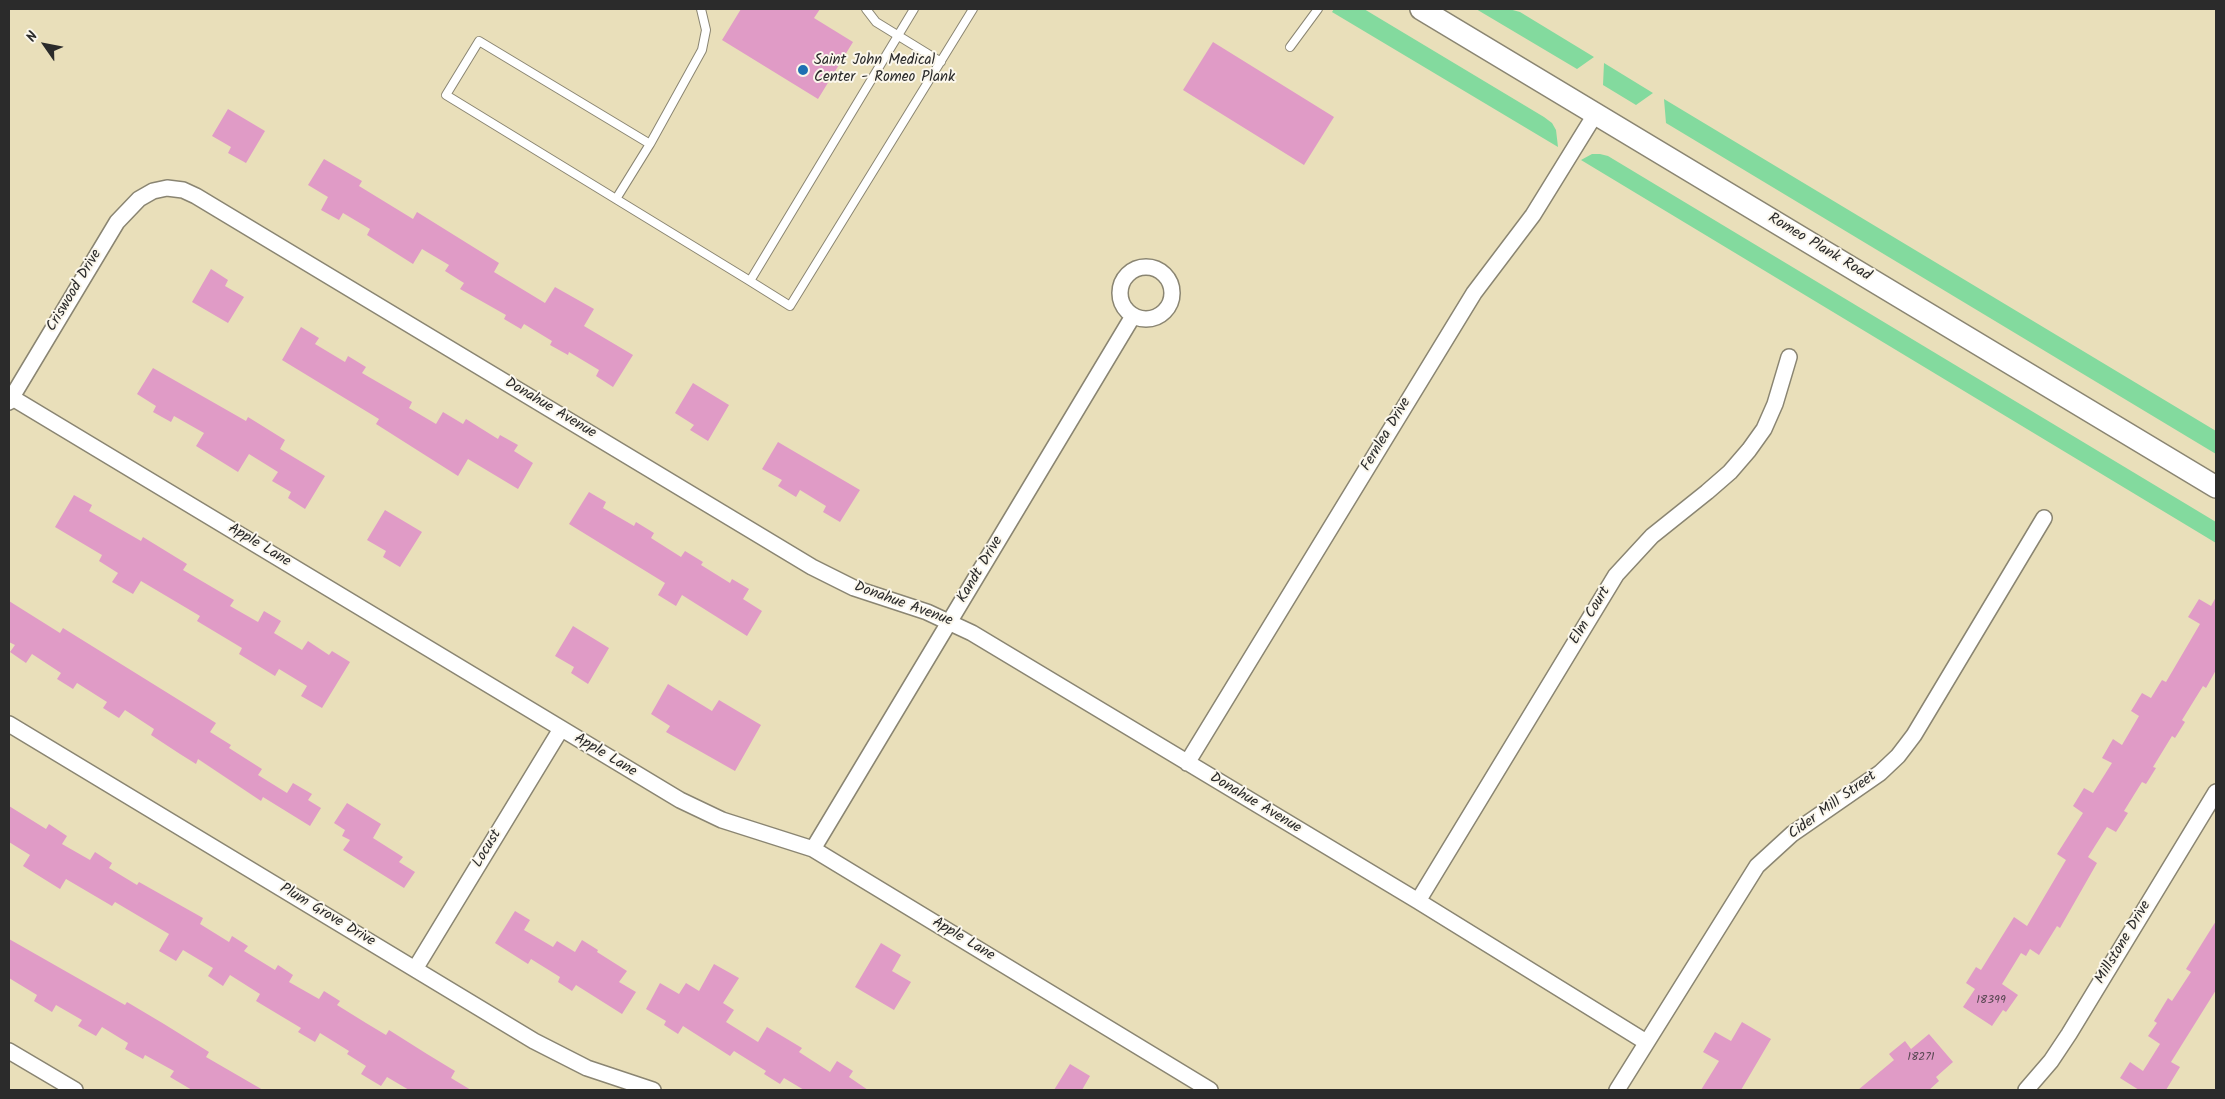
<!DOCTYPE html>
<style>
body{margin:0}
#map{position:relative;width:2225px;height:1099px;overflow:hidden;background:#e9dfba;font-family:Kalam,sans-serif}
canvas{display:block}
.frame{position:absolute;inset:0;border:10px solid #2b2b2b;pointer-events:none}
.north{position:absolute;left:20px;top:20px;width:50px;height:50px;-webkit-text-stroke:4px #fbf7ec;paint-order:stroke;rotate:303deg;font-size:14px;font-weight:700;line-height:20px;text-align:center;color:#2b2b2b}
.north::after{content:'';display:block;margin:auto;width:18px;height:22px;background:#2b2b2b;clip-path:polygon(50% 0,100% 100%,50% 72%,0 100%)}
</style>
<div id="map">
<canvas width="2225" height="1099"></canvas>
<div class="frame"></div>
<div class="north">N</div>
</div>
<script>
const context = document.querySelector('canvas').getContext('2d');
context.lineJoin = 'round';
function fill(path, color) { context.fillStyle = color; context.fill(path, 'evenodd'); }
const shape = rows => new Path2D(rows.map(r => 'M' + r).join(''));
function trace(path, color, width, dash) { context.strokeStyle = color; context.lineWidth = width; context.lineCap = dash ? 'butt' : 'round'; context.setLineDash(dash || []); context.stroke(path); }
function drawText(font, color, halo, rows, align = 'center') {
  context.font = font + ' Kalam,sans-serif'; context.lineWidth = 4; context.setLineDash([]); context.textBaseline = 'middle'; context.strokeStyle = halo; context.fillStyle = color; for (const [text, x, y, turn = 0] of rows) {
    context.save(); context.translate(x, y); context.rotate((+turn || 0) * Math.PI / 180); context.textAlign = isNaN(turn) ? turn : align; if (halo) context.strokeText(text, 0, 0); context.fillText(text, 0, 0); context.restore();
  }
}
fill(shape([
 [1334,9,1364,9,1544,117,1552,123,1556,130,1558,147,1332,12],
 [1476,9,1509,9,1520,12,1594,57,1577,69],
 [1604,63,1653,93,1636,105,1603,85],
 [1664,99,2216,431,2216,454,1666,123],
 [1592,154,1600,154,1608,156,2216,522,2216,543,1581,160]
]), '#83da9e');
fill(shape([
 [741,9,820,9,814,18,853,42,818,99,722,40],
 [1213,42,1334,117,1304,165,1183,90],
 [228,109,265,131,246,163,228,153,231,147,212,136],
 [324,159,362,181,359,186,413,219,417,212,499,263,494,272,545,303,555,287,594,309,584,326,633,355,613,387,596,376,599,370,569,352,568,355,550,345,552,341,524,324,521,329,504,319,506,315,460,289,464,283,445,271,449,265,422,249,413,264,367,235,370,229,343,213,339,220,321,210,328,197,308,185],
 [211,269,228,280,225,286,244,297,228,323,192,302],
 [301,327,319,338,315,344,345,362,348,356,366,367,362,373,412,402,409,408,436,424,443,412,463,424,466,419,498,439,500,435,518,445,514,451,533,463,518,489,468,459,458,476,376,424,379,419,282,360],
 [153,368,246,421,248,417,285,440,280,449,325,476,305,509,288,498,291,492,272,481,278,472,249,454,238,472,196,446,204,433,174,416,171,422,153,412,156,406,137,394],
 [693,383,729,405,708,441,690,430,694,425,675,413],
 [778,442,860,490,840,522,823,512,826,506,800,490,796,497,778,486,782,480,762,469],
 [589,492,606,502,603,508,634,526,636,522,654,533,651,538,681,557,685,551,703,562,701,565,730,583,732,579,749,589,743,599,762,611,747,636,682,595,676,606,658,595,665,583,569,524],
 [74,495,92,505,89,511,141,541,143,537,187,564,183,570,234,600,230,606,258,622,264,611,281,621,274,633,302,650,308,641,329,655,332,651,350,662,322,708,301,696,307,686,279,669,275,676,239,654,242,648,197,621,200,616,141,581,133,594,112,582,118,573,99,561,102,555,55,527],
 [385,510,422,532,400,567,383,557,386,551,367,540],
 [2216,597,2216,670,2206,688,2203,686,2182,720,2185,722,2175,738,2172,736,2153,767,2156,768,2146,784,2142,782,2124,811,2128,813,2116,832,2107,827,2088,857,2097,863,2060,928,2057,926,2039,955,2030,949,2026,956,2021,953,2002,984,2018,995,2006,1012,2003,1010,1992,1026,1963,1007,1975,989,1966,983,1976,967,1981,970,2014,917,2027,926,2066,860,2057,854,2083,813,2073,806,2084,788,2093,793,2112,763,2102,758,2113,739,2122,745,2139,716,2131,711,2142,693,2151,698,2162,680,2166,682,2200,624,2188,617,2199,599,2211,606],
 [9,601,60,633,63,628,216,723,210,732,231,745,229,748,262,769,258,775,287,793,293,783,312,794,308,800,321,808,310,826,263,797,261,801,198,759,196,764,180,754,151,735,154,729,125,710,119,718,103,708,107,702,77,683,73,689,57,679,61,673,32,654,26,663,10,652,15,645,9,642],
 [573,626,609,648,588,684,571,673,574,667,555,656],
 [668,684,712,711,719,700,761,725,735,771,666,732,670,726,651,714],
 [347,803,381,824,373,838,403,857,399,862,415,872,404,888,343,850,350,840,342,836,345,830,334,823],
 [9,806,46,829,49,824,67,836,62,844,90,860,95,852,112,863,109,868,137,885,139,882,203,918,200,924,229,942,232,936,248,946,244,951,275,970,278,965,293,975,289,982,319,999,324,991,340,1001,337,1005,366,1023,386,1035,389,1030,427,1054,455,1071,451,1078,471,1090,409,1090,387,1077,381,1086,361,1074,366,1066,347,1054,349,1051,320,1033,315,1042,298,1032,301,1028,256,1001,260,994,230,975,223,986,208,976,213,968,183,950,176,961,159,951,169,934,115,902,112,906,66,879,60,889,23,866,30,855,9,842],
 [515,911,530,920,524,930,553,947,557,941,575,952,582,940,598,950,597,952,627,971,619,982,636,992,622,1014,576,985,572,991,558,982,560,977,531,959,528,964,495,943],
 [2216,921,2216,990,2171,1062,2180,1067,2166,1090,2139,1090,2120,1078,2130,1062,2143,1071,2160,1044,2148,1036,2157,1023,2154,1021,2168,998,2172,1001,2191,972,2186,969],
 [9,939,125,1005,127,1002,164,1024,209,1052,206,1057,263,1090,192,1090,170,1077,174,1071,145,1055,143,1059,125,1049,128,1043,102,1027,96,1036,78,1026,82,1020,56,1005,52,1012,34,1001,37,995,9,978],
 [881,943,901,955,892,971,911,982,894,1010,855,987],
 [714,964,739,978,723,1003,734,1010,726,1022,758,1042,767,1027,802,1048,799,1052,830,1072,837,1061,853,1071,849,1077,868,1090,804,1090,784,1078,780,1084,764,1074,766,1071,734,1051,730,1056,683,1026,678,1034,664,1025,666,1021,646,1009,660,983,679,994,686,983,699,991],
 [1742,1022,1771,1039,1741,1090,1701,1090,1719,1061,1703,1052,1715,1032,1731,1041],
 [1929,1034,1953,1062,1936,1077,1939,1081,1929,1090,1858,1090,1894,1060,1889,1054,1905,1041,1911,1049],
 [1070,1064,1090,1076,1082,1090,1054,1090]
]), '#e09bc6');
const service = shape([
 [866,9,876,22,941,62],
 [1290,47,1318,9],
 [650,144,479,41,446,95,750,281,914,9],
 [616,199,650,144,702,50,706,30,701,9],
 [750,281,790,306,973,9]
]);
const minor = shape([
 '1120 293a26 26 0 1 1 52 0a26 26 0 1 1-52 0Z',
 [11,397,680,800,722,820,813,849,1210,1090],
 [9,402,117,222,139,199,153,191,167,188,183,190,196,196,812,567,854,588,927,612,972,633,1418,901,1646,1042],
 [9,724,534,1041,587,1068,653,1090],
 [1187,763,1474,293,1533,215,1596,113],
 [813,849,1133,316],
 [1418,901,1616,575,1652,536,1707,492,1730,472,1749,450,1764,429,1775,404,1789,357],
 [415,969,561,729],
 [9,1051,75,1090],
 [1617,1090,1757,866,1792,834,1880,773,1898,756,1914,735,2044,518],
 [2026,1090,2051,1061,2069,1034,2216,792]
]);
const secondary = shape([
 [1421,9,2216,487]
]);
trace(service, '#8a8572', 10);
trace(minor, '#8a8572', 18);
trace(secondary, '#8a8572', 24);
trace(service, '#fff', 8);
trace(minor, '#fff', 15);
trace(secondary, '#fff', 21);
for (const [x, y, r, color] of [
 [803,70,6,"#1f6fb2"]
]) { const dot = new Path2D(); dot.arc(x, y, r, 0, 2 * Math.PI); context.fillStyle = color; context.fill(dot); trace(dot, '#fbf7ec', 2); }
drawText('12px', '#584752', null, [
 ["18399",1991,1001],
 ["18271",1921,1058]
]);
drawText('15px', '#2b2b2b', '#fbf7ec', [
 ["Saint John Medical",814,61],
 ["Center - Romeo Plank",814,78]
], 'left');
drawText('15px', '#2b2b2b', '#fbf7ec', [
 ["Romeo Plank Road",1819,248,31],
 ["Criswood Drive",75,291,-59],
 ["Donahue Avenue",550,409,31],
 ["Fernlea Drive",1387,435,-59],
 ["Apple Lane",259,546,31],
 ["Kandt Drive",981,570,-59],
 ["Donahue Avenue",903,605,20],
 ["Elm Court",1591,616,-59],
 ["Apple Lane",605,756,31],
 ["Donahue Avenue",1255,804,31],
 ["Cider Mill Street",1833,806,-36],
 ["Locust",488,849,-59],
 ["Plum Grove Drive",327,916,31],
 ["Apple Lane",963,940,31],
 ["Millstone Drive",2124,943,-59]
]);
</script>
